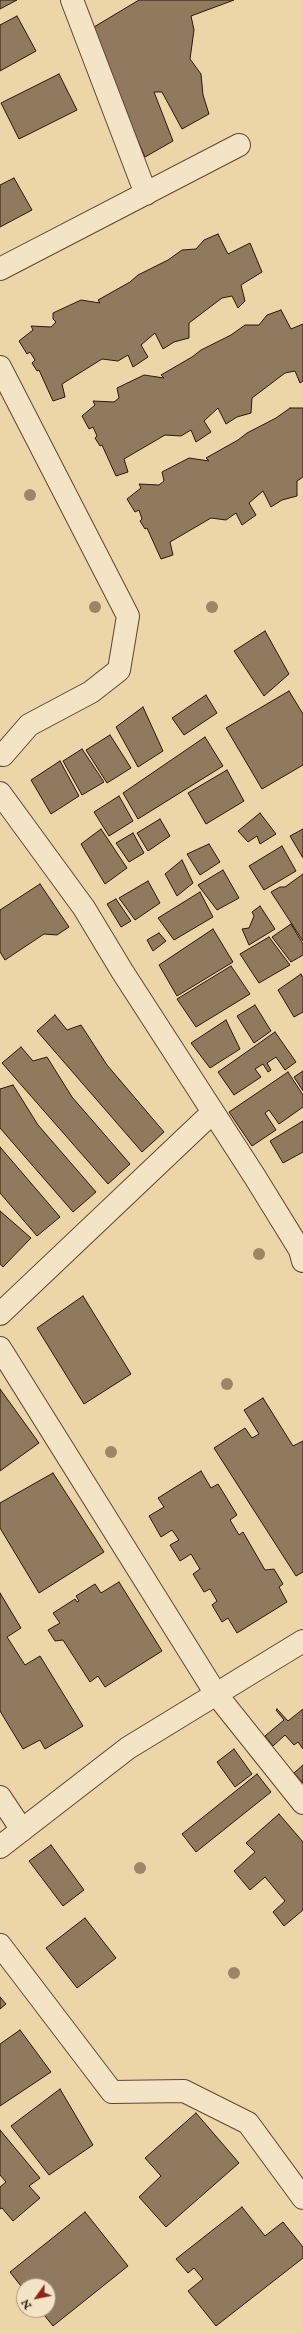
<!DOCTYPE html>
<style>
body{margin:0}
#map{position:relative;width:303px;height:2334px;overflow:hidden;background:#ecd5a7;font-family:"IM FELL English",serif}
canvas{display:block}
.north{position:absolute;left:16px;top:2278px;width:40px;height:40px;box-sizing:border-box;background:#f3e4c6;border:1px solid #a4927c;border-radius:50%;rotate:237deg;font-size:11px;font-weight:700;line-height:16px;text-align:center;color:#2e160d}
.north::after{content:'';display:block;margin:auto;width:14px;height:18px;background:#8f2418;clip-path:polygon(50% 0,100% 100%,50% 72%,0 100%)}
</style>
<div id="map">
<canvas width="303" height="2334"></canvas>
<div class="north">N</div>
</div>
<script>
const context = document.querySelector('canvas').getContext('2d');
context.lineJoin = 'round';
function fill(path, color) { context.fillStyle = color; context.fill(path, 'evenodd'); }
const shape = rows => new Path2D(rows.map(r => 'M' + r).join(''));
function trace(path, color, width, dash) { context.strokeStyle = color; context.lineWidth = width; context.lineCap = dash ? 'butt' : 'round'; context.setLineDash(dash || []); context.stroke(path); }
const building = shape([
 [0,0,17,0,0,9,0,0],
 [139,0,234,0,191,16,194,30,190,59,201,74,203,95,209,114,182,129,162,92,154,92,173,141,145,157,120,100,94,27,139,0],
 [17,16,36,51,0,71,0,25,17,16],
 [59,74,77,110,19,139,1,103,59,74],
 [14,178,32,210,0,227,0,185,14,178],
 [218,234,228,254,250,243,262,272,241,285,245,301,238,308,232,296,222,298,189,323,189,338,174,342,163,349,155,333,141,345,148,357,133,367,128,355,118,361,102,359,62,384,65,397,53,401,39,370,37,371,32,363,35,360,30,352,27,354,19,341,33,330,31,326,51,327,56,322,53,319,53,313,81,300,100,303,98,300,130,282,138,275,168,260,182,250,196,249,204,240,218,234],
 [281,310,291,329,303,324,303,381,300,383,295,371,285,373,252,398,251,413,237,417,226,424,218,408,204,421,211,432,196,442,191,430,181,436,165,435,124,459,128,472,116,476,102,445,100,446,95,438,97,436,93,427,89,429,82,416,95,405,93,401,114,402,119,398,117,388,144,375,164,378,161,375,192,357,201,350,231,335,245,325,259,325,267,315,281,310],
 [290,408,303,408,303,477,297,481,297,496,282,500,271,507,263,491,249,503,256,515,242,525,236,513,226,520,211,518,170,542,173,555,161,559,147,528,145,529,140,521,142,519,139,510,135,512,127,499,141,488,139,484,159,485,164,481,162,472,189,458,209,461,206,458,238,440,247,433,276,418,290,408],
 [265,631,289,674,264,696,234,651,265,631],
 [289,691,303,714,303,765,262,789,226,728,289,691],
 [206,695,217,713,184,735,172,718,206,695],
 [143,707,163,751,138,767,116,727,143,707],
 [110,735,131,768,107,783,86,750,110,735],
 [205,737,223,766,138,819,123,793,205,737],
 [82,749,104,782,82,795,63,761,82,749],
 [60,761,79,796,51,814,31,780,60,761],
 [227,770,244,801,206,824,188,793,227,770],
 [119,796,133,821,109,836,94,812,119,796],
 [260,813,276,834,260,844,257,836,248,842,238,831,260,813],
 [160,819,170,836,148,851,137,833,160,819],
 [101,829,127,868,105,884,81,844,101,829],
 [303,829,303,858,290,836,303,829],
 [133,833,144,853,129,862,116,843,133,833],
 [209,844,220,862,200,875,187,854,209,844],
 [282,846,296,871,264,890,249,866,282,846],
 [182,860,193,883,177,896,165,874,182,860],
 [223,870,239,898,217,910,198,885,223,870],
 [303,874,303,941,271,892,280,887,285,887,303,874],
 [148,881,160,903,135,920,119,898,148,881],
 [40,884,69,927,57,935,44,934,5,960,0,952,0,910,40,884],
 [200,892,213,917,174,940,158,918,200,892],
 [116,899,131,921,121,927,107,904,116,899],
 [260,906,275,929,249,945,242,929,249,928,254,916,252,912,260,906],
 [291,924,303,944,303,955,291,962,272,937,291,924],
 [213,929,233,962,177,996,159,965,213,929],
 [159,933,166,941,153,951,147,940,159,933],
 [269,937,290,965,259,983,240,954,269,937],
 [231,966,250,994,196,1027,177,999,231,966],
 [301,974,303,978,303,1012,294,1017,278,990,301,974],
 [255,1005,271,1031,254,1043,237,1016,255,1005],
 [55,1015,67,1030,81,1025,107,1065,164,1132,142,1152,37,1031,55,1015],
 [226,1020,240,1049,210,1068,191,1043,226,1020],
 [275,1032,296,1062,285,1070,276,1057,267,1063,271,1070,268,1072,263,1064,255,1069,261,1077,234,1095,218,1072,275,1032],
 [21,1047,33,1061,47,1057,72,1097,130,1164,108,1184,2,1063,21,1047],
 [303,1071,303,1091,294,1077,303,1071],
 [288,1072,303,1095,303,1107,279,1124,269,1110,265,1113,276,1130,252,1146,229,1112,288,1072],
 [13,1085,38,1125,96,1192,73,1212,0,1128,0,1089,13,1085],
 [303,1121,303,1152,283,1163,270,1141,303,1121],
 [0,1147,60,1217,37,1236,0,1193,0,1147],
 [0,1211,31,1238,3,1267,0,1264,0,1211],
 [83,1296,131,1374,84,1404,37,1328,83,1296],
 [0,1389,39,1443,0,1471,0,1389],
 [263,1398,293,1446,303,1441,303,1572,296,1576,214,1448,245,1428,252,1438,259,1434,244,1410,263,1398],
 [201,1471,211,1488,218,1484,237,1515,230,1520,239,1535,243,1532,265,1570,274,1569,283,1584,279,1587,287,1602,237,1633,228,1618,222,1622,212,1605,217,1601,210,1589,204,1592,193,1574,200,1569,191,1554,180,1561,170,1545,179,1540,172,1530,161,1537,149,1516,164,1507,158,1498,201,1471],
 [53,1473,104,1552,39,1593,0,1528,0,1503,53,1473],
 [119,1582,162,1651,105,1687,98,1676,90,1682,63,1640,55,1641,48,1630,60,1623,53,1613,75,1599,77,1602,79,1601,76,1596,95,1584,101,1593,119,1582],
 [0,1593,21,1628,7,1637,25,1665,40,1656,83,1726,45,1749,40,1740,23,1749,0,1711,0,1593],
 [277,1709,288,1721,303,1709,303,1749,298,1742,294,1745,285,1735,273,1746,265,1736,284,1720,276,1710,277,1709],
 [234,1749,252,1774,235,1787,217,1762,234,1749],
 [303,1765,303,1783,294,1773,303,1765],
 [257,1774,271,1792,196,1852,182,1834,257,1774],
 [279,1814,303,1842,303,1910,284,1926,273,1912,285,1901,265,1877,250,1890,234,1871,255,1852,246,1843,279,1814],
 [51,1845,84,1890,63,1906,29,1861,51,1845],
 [85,1918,116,1958,77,1988,46,1948,85,1918],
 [0,1997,6,2004,0,2009,0,1997],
 [20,2030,51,2072,0,2106,0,2044,20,2030],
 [60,2089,93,2145,49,2175,11,2126,60,2089],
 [196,2113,239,2163,166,2227,139,2197,161,2176,145,2158,196,2113],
 [0,2130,40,2178,29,2186,40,2198,13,2221,2,2208,0,2209,0,2187,6,2182,0,2175,0,2130],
 [242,2207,265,2236,283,2222,303,2247,303,2258,216,2326,188,2291,203,2279,194,2268,188,2273,176,2259,242,2207],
 [85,2212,128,2266,53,2326,40,2310,48,2310,48,2286,24,2286,24,2290,10,2272,85,2212]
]);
fill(building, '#91795d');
trace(building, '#2e160d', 1);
const minor = shape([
 [72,0,146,194],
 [0,269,239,145],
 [0,367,128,616,119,670,91,692,29,725,3,755],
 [0,793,84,908,122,971,255,1177,300,1250,303,1261],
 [0,1314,213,1112],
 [0,1348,216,1694,303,1803],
 [0,1797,22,1830],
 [0,1945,112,2092,184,2091,248,2123,303,2198]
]);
const tertiary = shape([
 [0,1847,128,1748,303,1641]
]);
trace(minor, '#5e4634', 24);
trace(tertiary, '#5e4634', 24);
trace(minor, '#f3e4c6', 22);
trace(tertiary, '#f3e4c6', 22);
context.fillStyle = '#9d8667';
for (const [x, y] of [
 [30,495],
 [95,607],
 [212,607],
 [259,1254],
 [227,1384],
 [111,1452],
 [140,1868],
 [234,1973]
]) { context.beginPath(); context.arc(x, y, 6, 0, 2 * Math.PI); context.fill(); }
</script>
